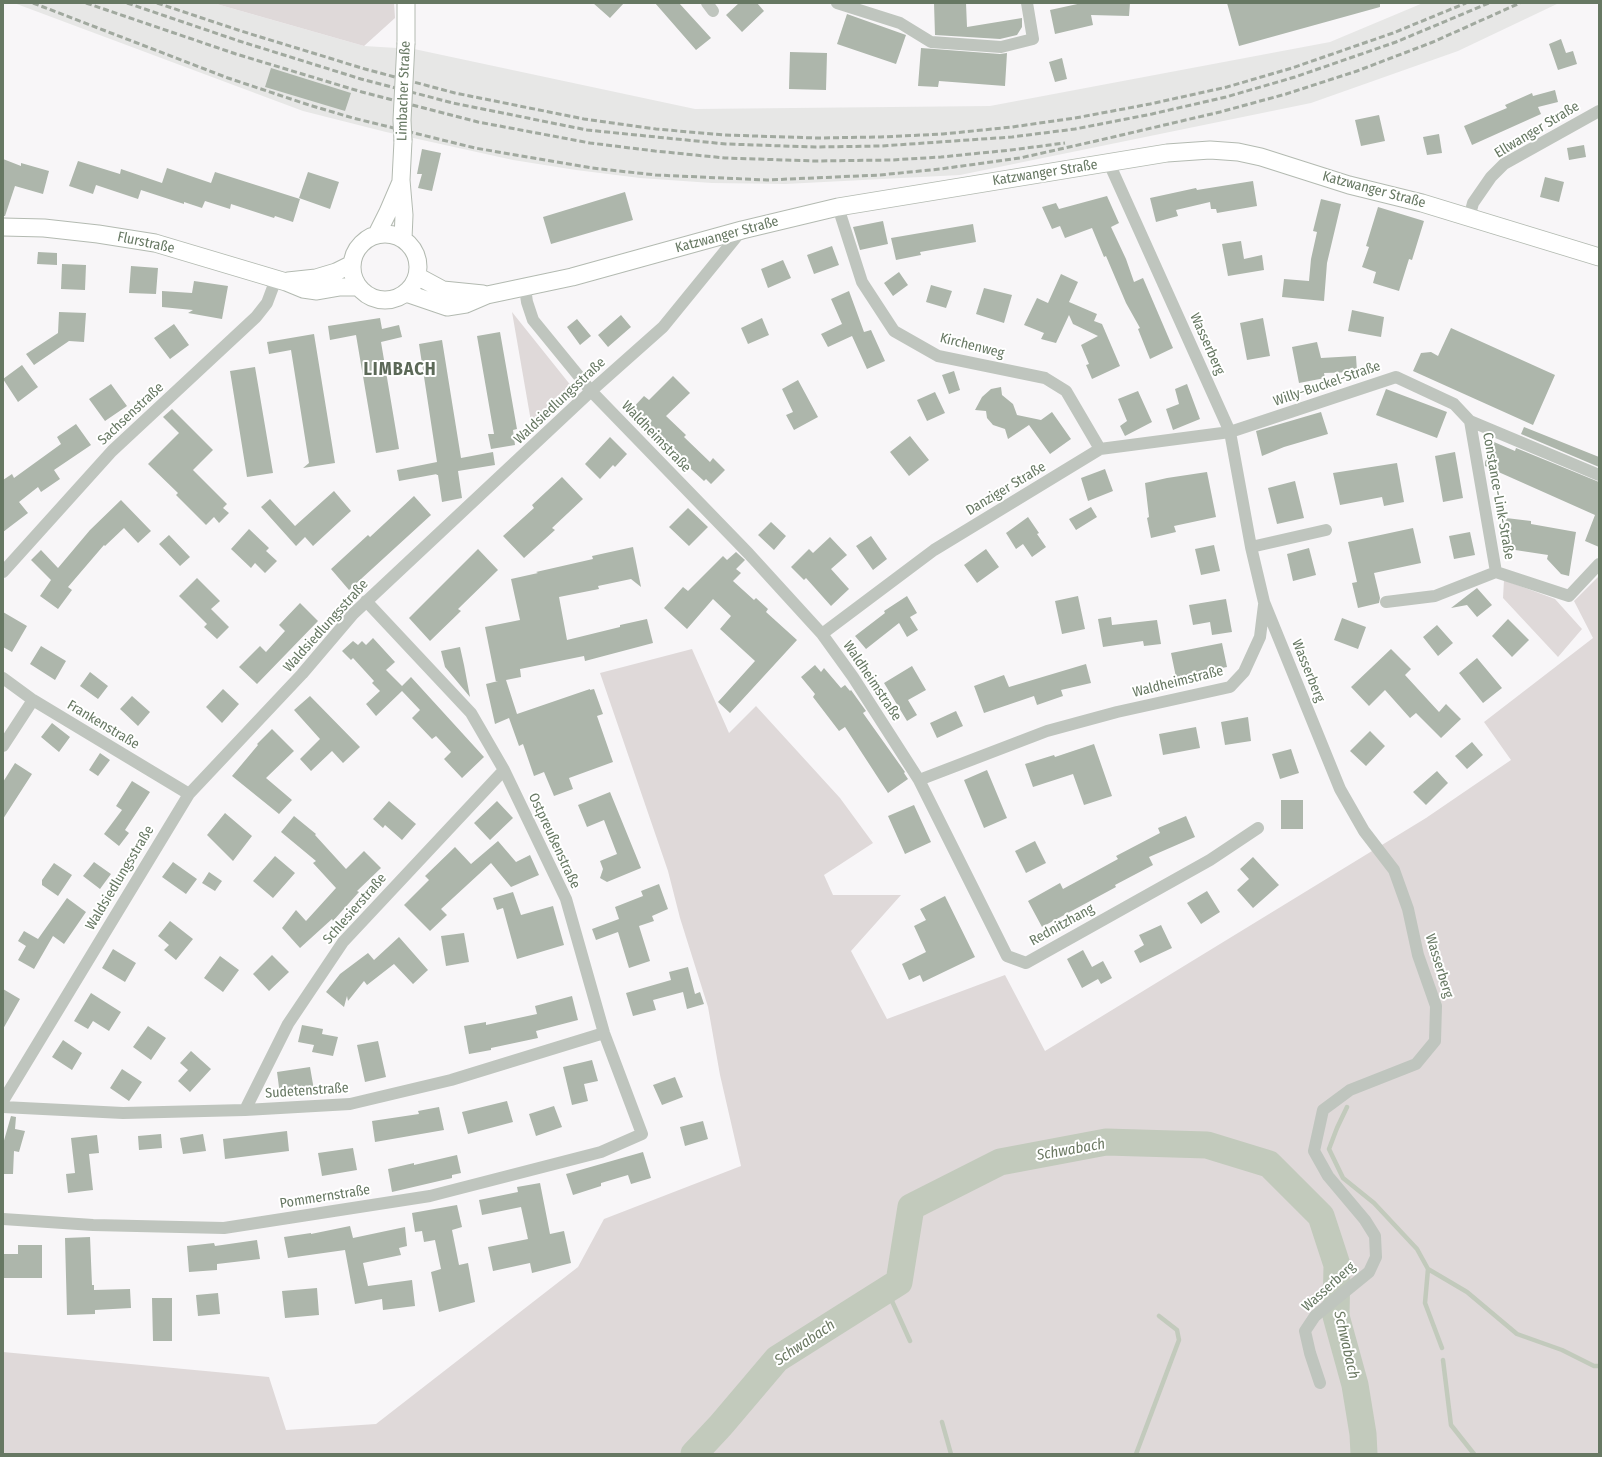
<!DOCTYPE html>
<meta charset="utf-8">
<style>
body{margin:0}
#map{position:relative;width:1602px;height:1457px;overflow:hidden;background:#f8f6f8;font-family:"Fira Sans Condensed",sans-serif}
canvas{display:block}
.frame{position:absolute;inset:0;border:4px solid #677863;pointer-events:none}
</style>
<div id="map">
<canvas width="1602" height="1457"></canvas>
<div class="frame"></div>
</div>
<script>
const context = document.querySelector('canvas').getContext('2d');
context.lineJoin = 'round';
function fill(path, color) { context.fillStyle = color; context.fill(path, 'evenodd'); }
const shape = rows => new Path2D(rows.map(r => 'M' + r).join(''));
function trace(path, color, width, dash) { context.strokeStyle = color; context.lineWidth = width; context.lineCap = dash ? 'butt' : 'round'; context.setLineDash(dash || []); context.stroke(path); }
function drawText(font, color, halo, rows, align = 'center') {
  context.font = font + ' "Fira Sans Condensed",sans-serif'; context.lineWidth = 4; context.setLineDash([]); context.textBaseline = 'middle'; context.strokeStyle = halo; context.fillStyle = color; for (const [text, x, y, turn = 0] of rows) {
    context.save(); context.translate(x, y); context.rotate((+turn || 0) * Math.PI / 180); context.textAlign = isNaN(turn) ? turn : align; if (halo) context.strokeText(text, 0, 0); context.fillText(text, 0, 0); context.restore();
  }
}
fill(shape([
 [14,3,213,3,364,46,414,49,695,109,990,106,1330,42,1423,3,1559,3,1458,51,1311,103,960,175,785,184,712,183,640,178,576,170,513,160,386,132,303,111]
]), '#e7e7e6');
fill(shape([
 [213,3,394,3,395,18,364,46],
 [512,312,576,392,533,433],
 [1599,576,1599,1454,3,1454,3,1352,269,1377,286,1430,376,1424,578,1267,604,1219,741,1166,720,1075,708,1007,680,918,668,871,600,673,692,649,729,733,756,706,840,798,873,843,824,875,833,895,901,895,851,951,887,1019,1005,975,1045,1051,1426,818,1511,760,1484,722,1593,638,1574,601],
 [1504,580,1555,599,1582,629,1558,657,1503,598]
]), '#dfd9d9');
trace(shape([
 [1347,1107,1337,1128,1329,1149,1343,1178,1374,1203,1417,1249,1428,1269,1467,1292,1517,1334,1562,1350,1594,1366,1599,1366],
 [1428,1269,1425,1303,1442,1348],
 [887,1290,910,1341],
 [1443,1360,1451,1425,1474,1454],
 [942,1422,951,1454],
 [1136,1454,1179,1340,1177,1330,1159,1316]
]), '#c2cabc', 4.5);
trace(shape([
 [694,1454,721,1425,777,1359,899,1282,911,1207,1000,1162,1106,1142,1207,1145,1269,1164,1321,1216,1337,1265,1336,1316,1355,1385,1363,1434,1364,1454]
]), '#c2cabc', 27);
fill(shape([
 [593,3,624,3,610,18],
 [655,3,679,3,711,38,696,50],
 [739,3,757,3,764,11,742,32,726,15],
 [934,3,966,3,967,27,1022,18,1022,27,1017,35,1000,39,935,35],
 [1082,3,1130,3,1129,16,1091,15,1093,25,1055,34,1050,10],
 [1227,3,1380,3,1380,7,1239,46],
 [847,14,906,35,896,64,837,44],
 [1561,39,1566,53,1573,51,1577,64,1558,70,1549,44],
 [921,48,1000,54,1007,53,1005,86,939,81,938,87,918,86],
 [790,52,827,53,826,90,789,89],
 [1062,58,1067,79,1055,82,1049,62],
 [271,68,351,93,345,111,265,87],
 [1555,90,1558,102,1538,107,1541,114,1472,145,1464,126,1507,108,1505,105,1532,93,1533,96],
 [1379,115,1385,141,1361,146,1355,120],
 [1439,134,1442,153,1427,155,1423,137],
 [1584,145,1586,157,1569,160,1567,148],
 [422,149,441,153,432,191,418,188,422,174,417,174],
 [3,159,21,166,21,163,49,171,43,194,15,186,5,216,3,216],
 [78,161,120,174,121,169,162,183,167,168,211,183,215,172,300,199,293,222,275,216,274,218,231,204,230,209,205,201,202,208,184,202,184,204,141,190,138,199,96,185,93,194,69,186],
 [308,172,339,182,330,209,299,198],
 [1545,177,1564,182,1559,202,1540,197],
 [1253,181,1257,206,1217,213,1216,209,1211,209,1210,202,1176,210,1178,216,1156,222,1150,198,1196,188,1197,190],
 [625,192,633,220,551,244,543,217],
 [1107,196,1119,223,1111,227,1126,259,1134,282,1143,278,1173,348,1150,359,1138,329,1140,328,1126,303,1106,256,1104,257,1092,228,1065,238,1060,226,1052,229,1042,207,1056,203,1059,209],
 [1321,199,1341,204,1327,263,1324,301,1282,297,1284,279,1309,281,1311,259,1317,232,1313,231],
 [1378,207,1424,221,1412,260,1409,259,1399,291,1373,283,1376,272,1362,267,1369,247,1366,246],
 [883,221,888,244,860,250,853,227],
 [973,224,976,242,920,252,921,255,896,260,891,238],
 [1241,241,1244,259,1262,255,1264,270,1228,276,1222,244],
 [832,246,839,265,814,274,807,255],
 [38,252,57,253,57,265,37,264],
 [783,260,791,278,768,288,761,269],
 [62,264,86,265,85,290,61,289],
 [131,266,158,268,156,294,129,293],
 [899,272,908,285,893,296,884,283],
 [1061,274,1078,282,1069,302,1097,314,1094,321,1102,324,1120,366,1092,379,1086,365,1089,364,1081,345,1098,336,1073,324,1069,315,1056,343,1041,339,1044,333,1024,325,1037,298,1048,303],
 [194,281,228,286,222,319,188,313,193,310,162,307,162,291,192,293],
 [931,285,952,291,946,308,926,302],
 [984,288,1012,295,1004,323,976,314],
 [849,291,864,332,871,330,885,361,867,369,852,336,828,347,821,334,842,324,831,299],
 [1352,310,1384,317,1381,337,1348,331],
 [59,312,86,313,84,342,69,341,34,365,26,354,58,333],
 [621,315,631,327,608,347,598,335],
 [380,318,382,329,399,325,402,337,381,342,399,449,376,453,356,335,330,340,328,326],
 [762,318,769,335,748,344,741,328],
 [1263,318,1270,356,1247,360,1240,323],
 [577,319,591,336,580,345,567,327],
 [174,324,189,345,170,359,154,338],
 [1451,328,1555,375,1533,425,1413,371,1421,353,1431,352,1438,356],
 [500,332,517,429,513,430,515,445,491,449,488,434,494,434,477,336],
 [314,334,335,463,303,468,309,463,291,350,269,354,267,342],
 [442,340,461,458,493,452,495,465,458,471,462,498,442,502,438,475,436,475,437,474,399,481,397,470,437,462,419,344],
 [1317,342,1321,358,1356,356,1357,372,1324,373,1325,378,1299,383,1292,347],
 [22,365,38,387,18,402,3,379],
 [255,367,273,473,247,477,230,371],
 [954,371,960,390,949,394,942,375],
 [673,376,690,393,666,416,686,435,684,437,710,462,713,458,725,470,711,484,706,479,704,481,629,412,644,396,649,400],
 [798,380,818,417,794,430,786,415,793,412,782,389],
 [111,384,127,406,105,421,89,399],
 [1187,384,1200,419,1173,430,1166,409,1179,404,1175,389],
 [1001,387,1002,395,1013,404,1017,415,1041,420,1052,412,1071,439,1050,454,1029,425,1008,439,1005,429,993,425,987,418,986,411,975,410,982,397,991,389],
 [1386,389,1447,412,1437,438,1376,415],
 [1138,391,1152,422,1125,436,1120,426,1127,421,1118,399],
 [935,392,945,413,927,421,917,400],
 [172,409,213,450,193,470,227,504,223,508,229,513,219,523,214,517,206,525,176,495,178,493,148,464,179,433,163,417],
 [1321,412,1328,434,1284,447,1262,456,1256,431],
 [76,424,91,445,54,470,60,479,41,492,38,487,19,502,28,513,3,532,3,480,12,474,14,478,61,444,57,437],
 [1524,427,1599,457,1599,467,1521,434],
 [910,436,929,460,909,476,890,452],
 [610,437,627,454,615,467,613,465,600,479,585,464],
 [1494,442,1515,451,1516,448,1599,482,1599,547,1585,541,1595,515,1485,466,1485,462],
 [1455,452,1463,498,1443,502,1435,456],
 [1397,463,1404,502,1384,506,1382,497,1340,505,1333,473],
 [1105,469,1113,491,1088,501,1081,478],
 [1207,472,1216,517,1174,526,1176,532,1151,538,1147,518,1149,517,1145,483,1167,478],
 [562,477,583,499,552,528,555,530,524,558,503,536,534,508,532,505],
 [1295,481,1304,518,1277,524,1268,488],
 [334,491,351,511,313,546,305,537,296,546,261,507,270,499,295,526],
 [414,496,431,515,349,590,331,569,368,535,370,537],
 [121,500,151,531,138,543,124,528,105,546,104,545,68,587,72,590,58,609,40,596,51,580,31,560,41,550,58,568,90,530],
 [1091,507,1097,517,1076,530,1069,519],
 [688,508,708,527,689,546,669,527],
 [1028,517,1039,533,1037,534,1046,547,1032,557,1023,544,1016,549,1006,533],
 [1506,518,1531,521,1531,524,1576,532,1569,576,1561,574,1547,559,1548,555,1502,548],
 [771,522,786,536,774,550,758,535],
 [1413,528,1421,563,1374,573,1380,598,1379,603,1358,608,1352,583,1357,582,1348,542],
 [249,529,269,548,266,551,277,561,265,573,255,563,251,568,231,549],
 [1470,532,1475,555,1454,559,1449,536],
 [169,535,190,557,180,566,159,544],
 [871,536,887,559,873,570,856,546],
 [830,537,847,555,831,569,849,589,831,606,806,578,804,580,791,567,809,549,813,553],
 [1214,545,1220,571,1201,575,1195,549],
 [633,547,641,587,631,579,598,586,599,589,559,597,567,640,620,627,620,625,647,619,653,643,585,661,584,656,520,669,521,677,506,680,517,714,590,689,590,690,594,689,603,714,597,716,613,762,569,778,573,789,554,796,544,772,534,776,523,744,519,746,509,718,495,724,486,684,498,681,496,682,485,627,520,620,511,579,538,573,536,572,593,559,592,556],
 [1309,548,1316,575,1293,581,1287,554],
 [478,549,498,570,458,609,461,611,430,641,409,618],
 [986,549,999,567,977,583,964,565],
 [736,552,745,560,736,569,741,573,733,581,754,600,756,598,768,609,766,612,797,640,730,713,718,702,755,661,720,629,731,616,713,599,687,629,664,608,683,587,688,591,723,556,727,560],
 [197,578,220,601,211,609,229,627,217,639,204,627,207,624,179,596],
 [1477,588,1492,605,1477,617,1467,605,1451,608],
 [907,596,917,613,910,617,918,630,907,637,899,623,866,649,855,636,885,613,884,611],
 [1078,596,1085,629,1062,634,1055,601],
 [1226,599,1232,632,1212,635,1210,622,1193,625,1189,605],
 [300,603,318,621,257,684,239,667,260,646,266,652,285,631,279,625],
 [3,612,27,626,12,652,3,647],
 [1111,617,1112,625,1157,620,1161,644,1144,646,1143,641,1103,647,1098,619],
 [1342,618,1366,627,1358,649,1334,640],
 [1508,619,1529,640,1512,657,1492,636],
 [1437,625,1453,643,1438,656,1423,637],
 [373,638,395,662,386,670,402,686,411,677,484,757,462,778,444,759,451,752,436,736,432,739,412,718,420,710,402,691,376,716,366,704,380,691,372,683,374,681,353,658,351,660,342,651,353,641,358,645,362,641,366,645],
 [1222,643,1227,667,1176,677,1171,653],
 [41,646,66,661,55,680,30,664],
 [460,647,464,665,470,697,445,667,441,651],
 [1391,649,1411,669,1405,675,1439,712,1446,704,1461,719,1441,738,1416,713,1410,718,1385,690,1369,706,1351,687],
 [1477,658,1502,688,1483,703,1459,673],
 [1086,664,1091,683,1061,690,1063,696,1037,705,1034,696,984,713,974,686,1004,675,1009,687],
 [815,665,821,672,824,668,841,688,845,685,850,691,851,690,866,711,863,713,905,772,904,773,908,779,888,793,845,727,839,731,813,697,815,694,801,677],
 [912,666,926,690,908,700,917,715,907,721,884,683],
 [90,672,108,686,98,699,80,686],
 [223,689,239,704,222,723,206,707],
 [132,696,150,712,138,726,120,709],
 [310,696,360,747,343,763,332,751,311,771,300,759,320,739,294,710],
 [956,711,963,726,937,738,930,723],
 [1248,717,1251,741,1225,745,1221,722],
 [52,723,70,737,59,752,41,737],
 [1196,727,1200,748,1163,755,1159,734],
 [272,729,294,751,266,778,292,800,279,814,232,776,258,745,257,744],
 [1370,731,1385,746,1366,766,1350,751],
 [1472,742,1483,755,1467,769,1455,756],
 [1094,744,1112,796,1084,805,1073,774,1033,787,1025,764,1054,755,1055,757],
 [1291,749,1299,773,1280,779,1272,754],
 [100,753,110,760,98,776,89,770],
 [15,763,32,774,3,819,3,782],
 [987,770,1007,818,984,828,964,780],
 [1437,771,1448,783,1426,805,1413,792],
 [132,781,150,792,125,830,129,833,119,846,104,834,122,810,116,806],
 [610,792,641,868,607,882,600,878,603,869,600,861,617,854,604,820,587,827,578,805],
 [1281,800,1303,800,1303,829,1281,829],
 [389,801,416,824,402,840,385,825,383,828,373,819],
 [497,801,513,818,490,840,474,823],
 [914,805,931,842,905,854,888,816],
 [225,813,252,836,233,861,207,835],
 [294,816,316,834,315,835,346,869,364,851,381,868,357,891,359,892,333,921,332,919,300,948,282,928,296,910,306,921,336,888,313,863,316,861,281,832],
 [1186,816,1195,837,1149,857,1153,865,1115,885,1116,887,1042,927,1028,901,1060,883,1063,889,1118,859,1116,856,1160,833,1158,828],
 [498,841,516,862,530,855,539,875,511,887,491,863,441,909,447,915,430,931,404,905,429,880,425,876,455,847,471,864],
 [1035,841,1046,863,1026,873,1015,851],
 [275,856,295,873,273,898,253,881],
 [1253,857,1279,885,1253,908,1237,890,1249,879,1240,869],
 [94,862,111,874,100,889,83,876],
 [173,862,197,879,186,894,162,877],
 [54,863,72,875,58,896,42,885,42,880],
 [209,872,222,881,215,891,202,883],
 [659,884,668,909,652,916,654,921,639,926,650,961,629,968,618,932,596,940,592,929,619,919,615,907,643,896,641,891],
 [1207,891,1220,912,1201,924,1187,903],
 [513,892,521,915,553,906,564,945,517,959,503,908,497,910,493,898],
 [945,896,975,957,923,982,920,975,909,980,902,964,926,952,914,926,926,920,920,909],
 [67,898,86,912,64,944,53,936,34,969,18,960,26,946,18,941,24,931,38,939],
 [170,921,193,939,176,960,164,950,169,945,158,936],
 [1161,925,1172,948,1140,963,1134,951,1144,945,1139,935],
 [464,933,469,962,446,966,441,936],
 [399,937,428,970,413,984,394,964,367,985,364,981,348,1001,347,996,344,1007,326,992,340,974,368,953,374,960],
 [113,949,136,963,125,982,102,968],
 [1083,950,1092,967,1103,961,1112,978,1101,984,1098,979,1082,988,1067,959],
 [272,955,289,972,269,991,253,974],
 [220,956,239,970,223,992,204,978],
 [688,967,695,994,700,992,704,1004,687,1009,683,992,653,1000,656,1010,633,1016,626,993,671,980,669,972],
 [3,989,20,999,3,1029],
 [91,993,121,1012,109,1031,93,1021,88,1029,74,1021],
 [572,996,578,1020,536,1031,538,1038,491,1048,491,1050,469,1054,464,1026,486,1022,486,1025,537,1014,535,1006],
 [302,1025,323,1029,322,1034,338,1037,333,1056,312,1052,314,1045,298,1042],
 [148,1026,166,1038,151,1060,133,1047],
 [63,1040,82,1053,72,1070,52,1057],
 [378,1041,386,1077,365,1082,357,1045],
 [191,1051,211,1069,190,1092,178,1081,188,1070,180,1063],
 [592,1060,598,1081,584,1084,588,1101,572,1105,563,1067],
 [310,1067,314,1090,280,1095,277,1072],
 [122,1069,142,1082,129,1101,110,1088],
 [675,1077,683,1097,662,1105,653,1085],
 [507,1101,513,1122,468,1134,462,1112],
 [554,1106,562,1127,536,1136,529,1114],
 [439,1107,444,1130,375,1142,372,1121,419,1114,418,1111],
 [11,1116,16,1117,15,1129,25,1131,19,1152,14,1151,13,1174,3,1174,3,1144],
 [703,1121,708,1139,685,1146,680,1127],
 [287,1131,289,1151,225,1159,223,1139],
 [161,1134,162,1148,139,1150,138,1136],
 [203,1134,206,1151,183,1154,180,1138],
 [97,1135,99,1153,89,1154,93,1190,68,1193,66,1174,75,1173,71,1138],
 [353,1148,357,1170,322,1176,318,1153],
 [643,1152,651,1178,631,1184,628,1175,601,1183,601,1186,573,1195,566,1174],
 [457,1155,461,1173,452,1175,452,1178,392,1192,388,1169,414,1163,414,1165],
 [540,1183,550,1234,564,1231,571,1263,532,1273,530,1263,493,1271,488,1247,528,1239,521,1207,482,1215,479,1200,518,1192,517,1187],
 [457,1205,462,1227,452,1230,459,1265,468,1263,475,1302,439,1312,431,1272,441,1269,435,1240,424,1242,422,1231,415,1232,412,1213],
 [350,1226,353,1238,405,1227,407,1246,399,1248,401,1255,363,1263,368,1286,412,1280,415,1306,383,1310,382,1299,355,1304,345,1250,288,1258,284,1237,311,1233,311,1234],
 [90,1237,92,1285,94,1285,94,1290,130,1289,131,1308,95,1310,95,1314,67,1315,65,1238],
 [257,1240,260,1259,217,1264,217,1270,189,1272,187,1246,214,1243,215,1246],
 [18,1245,42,1245,42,1278,3,1278,3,1254,18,1254],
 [317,1288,319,1315,285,1318,282,1291],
 [218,1293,220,1314,198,1316,196,1295],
 [152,1298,172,1298,172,1341,153,1341]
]), '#adb6ab');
const secondary = shape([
 [406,43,406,3],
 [3,227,44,228,98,234,155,243,286,282,303,289,317,291,340,287,359,287],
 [377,234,388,212,400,184],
 '352 267a33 33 0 1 1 66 0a33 33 0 1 1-66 0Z',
 [403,239,404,215,401,180,403,141],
 [417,276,443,290,483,294],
 [288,281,316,278,336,272,352,264],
 [406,293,447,307,466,304,487,295,572,277,742,230,838,207,1167,153,1210,150,1238,152,1261,157,1349,185,1422,203,1599,257]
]);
trace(secondary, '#b3bab1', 19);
trace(shape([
 [707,3,713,11],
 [837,3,900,23,931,42,1001,47,1033,39,1027,3],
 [1109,163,1230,432,1251,547,1264,602,1340,789,1364,831,1394,870,1408,909,1418,955,1436,1006,1435,1041,1416,1064,1350,1090,1323,1110,1314,1151,1328,1176,1365,1220,1375,1236,1376,1257,1369,1272,1315,1316,1305,1331,1310,1353,1320,1383],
 [838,207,862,282,894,331,938,356,1045,378,1066,391,1100,449],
 [1469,218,1473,203,1491,177,1504,164,1599,111],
 [525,288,527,302,533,320,591,391,749,554,822,634,853,677,919,780,1047,731,1117,712,1230,687,1244,672,1260,637,1264,605],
 [1470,421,1496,572,1569,596,1599,564],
 [1251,547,1326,530],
 [3,572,112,451,256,317,267,303,276,279],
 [1386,602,1435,596,1496,572],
 [822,634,934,550,1100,449,1230,432,1396,377,1454,404,1470,421,1599,475],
 [3,678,33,700,189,794],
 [3,746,33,700],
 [919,780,1007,956,1026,963,1210,860,1258,828],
 [3,1101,189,794,302,674,353,614,591,391,663,327,742,230],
 [3,1107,123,1113,245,1110,350,1104,451,1080,604,1033],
 [245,1110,288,1024,343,942,504,770],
 [3,1219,93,1225,224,1228,430,1196,601,1152,642,1134,604,1033,566,899,504,770,471,713,366,601]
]), '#bfc5be', 12);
trace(secondary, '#fff', 17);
trace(shape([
 [33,3,228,78,309,105,353,118,475,148,592,168,656,175,767,180,880,175,940,169,1020,158,1096,141,1220,112,1286,94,1357,71,1433,42,1520,3],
 [86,3,236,54,362,92,478,122,590,143,655,151,725,158,815,161,892,160,941,157,1011,150,1065,143],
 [127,3,239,41,361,79,453,103,587,130,726,144,815,147,881,146,1012,137,1075,129,1152,114,1226,97,1295,77,1396,42,1489,3],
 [157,3,241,31,365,69,455,93,584,119,656,129,724,135,817,138,881,137,943,134,1012,127,1075,118,1150,104,1227,87,1292,68,1393,33,1466,3]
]), '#a1a99f', 3, [6, 3]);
const secondaryBridge = shape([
 [403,141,402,120,406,43]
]);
trace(secondaryBridge, '#b3bab1', 19, []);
trace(secondaryBridge, '#fff', 17);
drawText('14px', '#677863', '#fff', [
 ["Limbacher Straße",404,91,-88],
 ["Ellwanger Straße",1537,130,-31],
 ["Katzwanger Straße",1045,173,-9],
 ["Katzwanger Straße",1374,190,15],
 ["Katzwanger Straße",727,235,-15],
 ["Flurstraße",146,243,12],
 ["Wasserberg",1207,344,66],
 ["Kirchenweg",972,346,14],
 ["Willy-Buckel-Straße",1327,384,-19],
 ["Waldsiedlungsstraße",560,401,-43],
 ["Sachsenstraße",131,414,-43],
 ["Waldheimstraße",656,437,46],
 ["Danziger Straße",1006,489,-31],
 ["Constance-Link-Straße",1498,496,80],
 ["Waldsiedlungsstraße",326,626,-48],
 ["Wasserberg",1308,671,68],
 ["Waldheimstraße",872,681,56],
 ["Waldheimstraße",1178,682,-14],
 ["Frankenstraße",103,725,31],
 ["Ostpreußenstraße",554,841,65],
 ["Waldsiedlungsstraße",120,878,-59],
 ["Schlesierstraße",355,909,-49],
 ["Rednitzhang",1062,925,-29],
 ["Wasserberg",1439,966,73],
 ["Sudetenstraße",307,1091,-4],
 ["Pommernstraße",325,1197,-9],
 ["Wasserberg",1329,1287,-42]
]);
drawText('italic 15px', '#6b7862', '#fff', [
 ["Schwabach",1071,1150,-10],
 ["Schwabach",805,1343,-34],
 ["Schwabach",1346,1345,77]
]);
context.letterSpacing = '1px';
drawText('bold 18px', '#5c6958', '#fff', [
 ["LIMBACH",400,370]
]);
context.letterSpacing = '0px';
</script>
